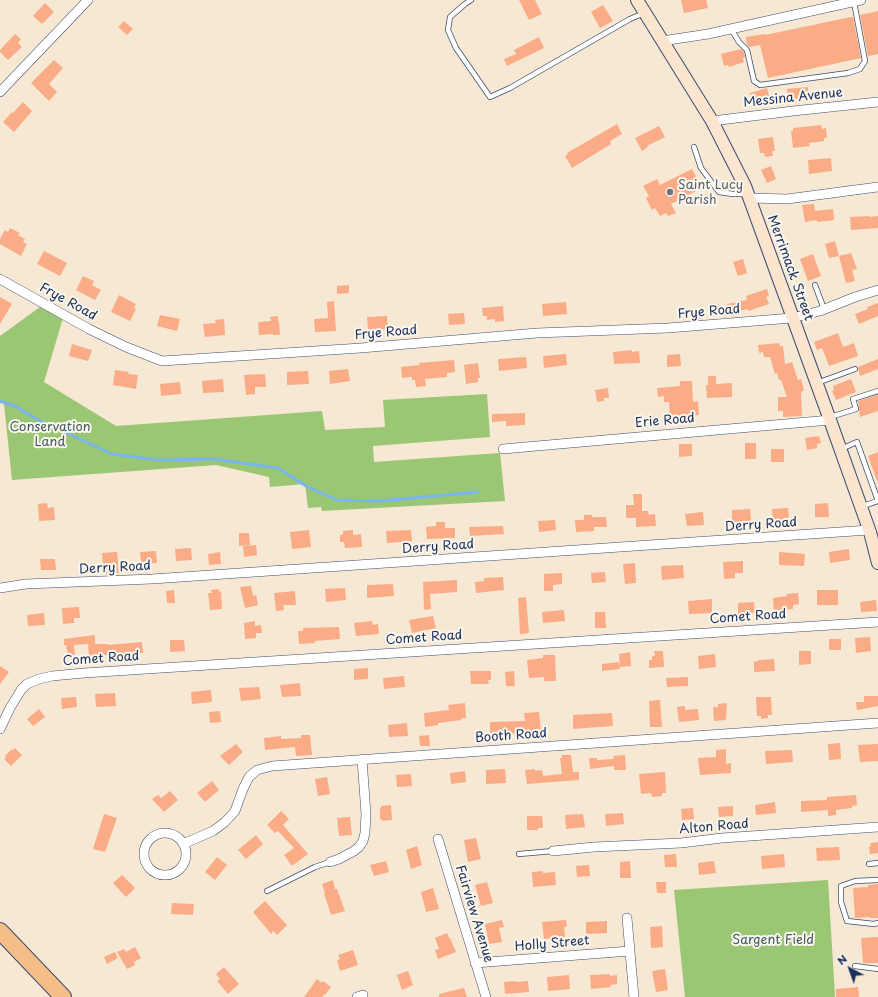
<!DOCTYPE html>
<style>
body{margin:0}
#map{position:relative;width:878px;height:997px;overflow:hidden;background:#f6e8d2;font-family:"Playpen Sans",sans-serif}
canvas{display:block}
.north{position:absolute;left:830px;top:949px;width:40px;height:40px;-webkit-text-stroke:3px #fbf7ec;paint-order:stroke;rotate:319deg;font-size:11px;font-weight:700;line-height:16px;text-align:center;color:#1b2f5e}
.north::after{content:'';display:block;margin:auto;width:14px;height:18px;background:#1b2f5e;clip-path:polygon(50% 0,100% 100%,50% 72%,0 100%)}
</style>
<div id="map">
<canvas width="878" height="997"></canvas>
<div class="north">N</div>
</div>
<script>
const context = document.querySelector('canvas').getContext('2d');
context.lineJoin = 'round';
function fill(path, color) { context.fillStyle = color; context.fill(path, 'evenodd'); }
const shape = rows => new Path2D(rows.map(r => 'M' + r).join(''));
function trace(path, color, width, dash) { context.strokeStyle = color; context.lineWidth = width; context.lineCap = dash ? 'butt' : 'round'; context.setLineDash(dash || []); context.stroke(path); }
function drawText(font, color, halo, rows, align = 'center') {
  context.font = font + ' "Playpen Sans",sans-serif'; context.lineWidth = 4; context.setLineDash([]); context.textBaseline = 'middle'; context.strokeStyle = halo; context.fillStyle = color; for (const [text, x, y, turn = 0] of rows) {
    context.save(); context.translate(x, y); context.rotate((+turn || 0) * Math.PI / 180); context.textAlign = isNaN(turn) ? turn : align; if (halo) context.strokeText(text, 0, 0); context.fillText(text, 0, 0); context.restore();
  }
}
fill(shape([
 [40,307,63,318,44,382,116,426,322,411,325,430,385,427,383,400,487,394,490,437,373,446,374,462,500,453,505,501,322,511,321,507,308,508,305,484,270,487,269,477,216,465,12,480,4,404,0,403,0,336],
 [828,880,835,997,685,997,674,890]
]), '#9bc673');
trace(shape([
 [0,401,17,407,36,419,112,454,158,460,214,459,278,468,306,486,337,500,380,501,478,492]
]), '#78b6eb', 3);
fill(shape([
 [519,0,535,0,542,14,529,20],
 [681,0,706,0,708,8,684,13],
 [45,3,54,12,42,24,33,16],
 [603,5,613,21,600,28,591,12],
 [878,11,878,54,868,56,860,15],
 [851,17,853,17,861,58,768,78,760,45,750,47,747,45,746,37,765,34,765,35],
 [124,21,133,29,127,35,118,27],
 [15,34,21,39,18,43,22,47,8,60,0,52,0,50],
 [539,37,544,48,507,66,504,59,516,54,514,50],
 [741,49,744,52,745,57,743,58,744,62,729,67,728,65,724,66,721,54],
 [54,60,63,68,49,84,57,92,49,101,31,83],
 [808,87,808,98,788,100,787,89],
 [767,88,770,100,753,105,750,93],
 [23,102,32,111,14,132,3,122,12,112,13,113],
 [617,124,622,134,610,141,611,144,572,168,565,156,568,154,567,153],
 [821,125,822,129,826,128,827,138,824,138,824,141,809,143,810,146,793,148,791,131,793,131,793,128],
 [659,126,665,137,647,146,648,147,642,151,635,138],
 [773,137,775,151,772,151,773,156,765,157,764,153,760,153,758,139],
 [831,158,832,171,809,174,808,160],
 [771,166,776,179,767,183,761,170],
 [692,169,702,188,671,204,676,213,668,216,666,213,660,216,655,208,652,210,646,198,649,196,643,186,657,179,660,185],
 [814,204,815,211,833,209,834,220,817,222,817,220,805,222,802,205],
 [869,216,869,217,878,216,878,228,851,230,850,217],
 [10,228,20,233,18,235,25,239,23,242,27,244,21,256,0,244,0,239,5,230,8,232],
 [835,241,839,256,829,258,825,244],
 [44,251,67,263,60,276,37,264],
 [851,253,857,269,852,270,855,281,846,283,839,256],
 [813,254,821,276,808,281,800,259],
 [743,259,747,273,738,276,733,262],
 [83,276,94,281,92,285,101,290,95,300,76,290],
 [349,285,349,293,337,294,337,286],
 [767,289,769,296,766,297,769,304,748,311,748,309,728,313,727,304,747,300,746,296],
 [119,295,136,304,134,308,136,309,130,321,111,312],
 [0,297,12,304,0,324],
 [334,301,336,331,315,332,314,319,328,318,327,302],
 [566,302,567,314,543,316,542,304],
 [878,303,878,316,859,324,855,314,868,309,867,307],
 [503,306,504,321,495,322,495,319,487,320,487,316,483,316,482,308],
 [464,313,465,324,449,325,448,314],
 [160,315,180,319,177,331,157,326],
 [278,316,278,321,279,321,280,335,273,335,273,334,259,335,258,322,271,321,270,317],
 [387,316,388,329,368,330,367,317],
 [224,319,225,335,205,337,203,324,216,323,215,320],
 [838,333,843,347,854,343,858,356,829,366,822,348,817,350,814,342],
 [779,343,780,346,783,346,785,364,792,362,798,380,801,379,804,390,801,392,802,416,783,417,783,411,778,411,778,397,787,397,781,380,779,380,777,373,775,374,770,357,764,357,763,352,759,353,758,345],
 [72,344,92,350,88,361,69,356],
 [632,350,632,352,639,351,640,363,614,364,613,352],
 [566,354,567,365,544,368,543,356],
 [680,354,681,366,667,367,667,355],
 [526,357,527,368,499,371,498,359],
 [878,359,878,369,860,376,858,367],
 [454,360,455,372,447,373,447,377,425,379,426,386,416,387,415,380,412,380,412,377,402,378,401,367,420,365,419,363],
 [478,363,480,378,478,378,478,382,466,384,464,365],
 [348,369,350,381,330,384,329,371],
 [115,370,129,372,128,374,138,375,136,389,113,385],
 [308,371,309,384,287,385,287,372],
 [265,374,266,387,255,387,255,394,246,395,244,375],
 [708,376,716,376,716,384,732,383,732,397,707,398,706,385,708,385],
 [223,379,224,392,203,393,202,381],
 [851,379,856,392,836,400,832,391,834,390,833,386],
 [680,381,692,381,693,402,698,401,699,415,670,418,669,402,664,402,664,396,658,397,657,388,680,386],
 [180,382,181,394,161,396,160,384],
 [608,388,609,398,604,398,604,401,597,402,595,390],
 [878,395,878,411,860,417,858,401],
 [525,413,525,425,506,426,506,421,492,422,492,414],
 [819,436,821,443,817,444,817,448,807,450,805,438],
 [745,443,756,443,756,459,745,459],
 [679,444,692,444,692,456,679,457],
 [771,449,784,449,784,462,771,462],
 [878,452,878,481,877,481,868,456],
 [633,494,642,494,642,511,648,511,649,515,655,514,656,526,636,527,636,518,626,518,626,505,634,505],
 [47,503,48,508,54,507,55,520,39,521,38,504],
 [828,503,829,517,815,517,815,504],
 [788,508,789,520,773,521,772,509],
 [750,509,751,521,732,522,732,510],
 [703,512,704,525,687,526,685,514],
 [584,515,592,515,592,517,606,517,607,527,594,527,594,531,576,532,575,520,584,520],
 [555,520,556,530,539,532,538,521],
 [436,522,445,522,445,528,455,528,455,538,427,539,426,527,436,526],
 [503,526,504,534,470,536,469,527],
 [309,530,311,547,292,549,290,532],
 [353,530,353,535,361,534,362,547,345,548,344,542,340,542,340,535,343,534,343,531],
 [411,530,412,541,387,543,386,531],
 [239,533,249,533,250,545,239,546],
 [256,545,257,555,244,557,243,546],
 [191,548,192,560,176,561,175,549],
 [849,549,850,560,830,563,829,552],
 [156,551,157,563,141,564,140,552],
 [117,552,119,573,104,574,102,553],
 [220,552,221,564,209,565,208,554],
 [779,552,805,554,804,566,779,565],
 [40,559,55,559,56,570,41,570],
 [743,561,743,573,735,573,735,578,724,579,723,562],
 [635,563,636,583,625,584,623,564],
 [683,565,684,578,662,580,661,566],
 [605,572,606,582,592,583,591,573],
 [562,573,562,584,553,585,553,591,544,591,544,574],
 [503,577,504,590,476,593,475,582,484,581,484,578],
 [457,580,457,592,430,594,431,609,424,610,423,582],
 [393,584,394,596,367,598,367,585],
 [251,586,253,596,256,595,258,605,245,608,240,587],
 [345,588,346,600,326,602,325,589],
 [219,589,219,592,221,591,222,609,210,610,208,593,212,593,211,590],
 [174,590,175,603,167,603,166,591],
 [817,590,838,590,838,605,817,605],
 [295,591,296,605,283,605,284,610,276,611,274,593],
 [798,593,799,604,793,605,793,609,784,610,784,612,774,612,773,598,787,596,787,594],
 [526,597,529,633,520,634,518,598],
 [712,599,712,613,689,614,688,601],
 [876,600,877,611,861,612,860,602],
 [754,602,755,613,738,614,738,603],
 [79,607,80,618,74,618,74,623,63,624,62,608],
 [564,610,565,621,543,623,542,612],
 [595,612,605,612,606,628,595,628],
 [44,613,45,625,28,626,27,615],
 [433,616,436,628,412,633,409,620],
 [255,621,255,626,261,625,262,633,256,633,256,638,245,639,244,623],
 [372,621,373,625,378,624,379,634,356,636,354,623],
 [339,627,340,639,315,641,315,643,299,644,298,631,303,631,303,628],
 [95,635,95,644,108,644,108,645,142,642,143,653,89,656,88,644,74,645,75,655,68,655,66,645,64,645,64,639],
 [870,637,871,651,856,653,855,638],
 [829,639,841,639,841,650,829,650],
 [170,640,184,640,185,651,170,652],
 [654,651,663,651,664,667,649,668,649,660,652,660,652,656,655,656],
 [799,651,811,651,811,664,799,665],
 [630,652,631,666,620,667,619,654],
 [715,654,716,667,699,669,698,656],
 [543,655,555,655,556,681,544,681,544,677,529,678,527,660,543,658],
 [774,659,775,671,754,672,754,662,758,661,758,660],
 [619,662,620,669,602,671,602,664],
 [0,666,9,672,0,684],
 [368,668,368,679,354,680,354,669],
 [470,671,491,671,491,680,488,680,489,684,471,684],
 [514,671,515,686,506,686,505,672],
 [404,676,405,687,384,689,383,678],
 [688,677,688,686,667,687,666,678],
 [300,683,301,696,282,697,280,685],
 [259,687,261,699,241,701,239,688],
 [211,690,212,702,192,704,191,692],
 [115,693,116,706,96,707,95,694],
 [864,696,878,696,878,706,857,710,856,702,864,702],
 [76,697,77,707,62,709,61,698],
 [756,697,771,697,772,715,768,715,768,718,761,719,761,716,757,716],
 [660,700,662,727,650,727,649,701],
 [465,703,466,718,461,718,462,720,438,723,438,725,425,727,424,713,449,710,448,705],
 [727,703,726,720,714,721,713,707,718,707,718,704],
 [685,706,685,710,698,709,699,720,679,722,677,707],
 [39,709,45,717,33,726,27,719],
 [220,711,221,722,210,723,209,712],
 [539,712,541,731,534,732,534,735,531,735,531,739,523,740,521,733,490,735,490,722,525,721,524,713],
 [612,713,613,726,573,729,573,715],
 [407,723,408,736,389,737,388,725],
 [301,735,310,735,312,755,296,756,295,747,265,750,264,738,281,736,281,739,301,738],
 [429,735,430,746,420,746,419,736],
 [840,743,841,759,829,760,828,744],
 [236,744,243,752,229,765,220,756],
 [878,744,878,761,860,762,858,745],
 [15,748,22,755,11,766,4,759,6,758,5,756,12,749,13,750],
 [726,749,726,764,731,763,731,773,700,775,698,758,716,757,716,750],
 [792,750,793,762,766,764,765,751],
 [562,755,571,755,573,772,579,772,579,780,527,784,525,770,535,769,535,771,542,770,543,776,562,774,560,758,562,758],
 [625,755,626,770,614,770,614,766,590,769,589,758,597,758,597,760,614,759,613,756],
 [505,769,506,783,486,784,486,770],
 [465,771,466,782,451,784,450,773],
 [665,772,666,793,662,793,662,796,652,797,651,793,641,794,639,774],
 [411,774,412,786,397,787,396,775],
 [327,777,330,794,318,796,315,779],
 [212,781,219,790,205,802,197,793],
 [170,791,178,800,164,812,152,799,158,795,161,798],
 [856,795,857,805,852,806,852,808,836,810,836,815,828,816,828,810,801,812,801,801,827,800,827,797],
 [775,802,776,813,756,815,755,805],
 [391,805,392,820,382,821,382,819,380,820,380,808,381,808,381,806],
 [733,806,733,816,719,817,718,807],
 [693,808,694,819,682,820,681,809],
 [281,811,289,819,283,825,308,854,292,866,284,855,294,848,278,831,275,833,267,825],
 [623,813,624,824,606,826,605,814],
 [104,814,117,818,105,852,93,849],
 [583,814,585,827,566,829,565,815],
 [527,816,542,816,543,828,538,828,538,830,527,830],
 [350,817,352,835,339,836,337,818],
 [256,835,263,844,246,859,238,850],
 [476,838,481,859,468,862,464,840],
 [878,842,878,853,870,854,869,846,871,846,870,843],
 [417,846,422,865,411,869,406,850],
 [839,847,840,860,817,861,816,848],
 [676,854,677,867,665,867,664,855],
 [784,854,785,867,762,869,761,856],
 [217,857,227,865,215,880,205,872],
 [386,861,389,872,374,876,370,865],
 [630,861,631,878,620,878,620,862],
 [714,861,716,873,699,875,698,863],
 [589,865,590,876,577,877,576,866],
 [543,871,543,873,555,872,556,885,533,887,532,872],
 [122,875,135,888,126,897,113,883],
 [333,880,335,889,337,889,345,911,331,915,324,893,325,893,322,884],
 [487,882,493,903,481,906,475,885],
 [656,882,666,882,666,893,657,893],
 [878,884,878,918,870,918,870,917,855,918,853,888,868,887,868,885],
 [433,888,439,909,426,912,421,892],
 [265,901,287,925,277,935,273,931,271,934,253,912],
 [172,903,194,904,193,915,171,914],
 [502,920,504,927,499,928,502,942,489,944,485,924],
 [566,920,567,927,564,927,565,937,544,939,542,922],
 [607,921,607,933,586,934,586,922],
 [662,926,663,947,651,948,650,927],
 [447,933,449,938,450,938,456,952,438,959,435,950,439,949,435,938],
 [878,937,878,963,863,963,861,938],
 [135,947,141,958,134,962,135,965,127,969,117,952,124,949,126,952],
 [353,950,358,965,340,971,337,960,340,959,338,955],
 [115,952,118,958,107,964,104,957],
 [224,967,239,984,228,994,217,981,220,979,216,974],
 [665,969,668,990,656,992,652,971],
 [408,971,413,985,402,990,397,975],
 [610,974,610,976,617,975,617,984,610,985,611,987,591,989,590,975],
 [569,975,570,989,548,991,547,977],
 [317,979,322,983,323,981,331,987,325,995,324,994,322,997,304,997],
 [516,981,516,982,528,981,529,992,505,994,504,982],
 [858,987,859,997,836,997,836,989],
 [464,988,467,997,439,997,439,994]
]), '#faac87');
const service = shape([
 [471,0,465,4,450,17,448,30,456,48,490,97,510,88,630,19,644,13],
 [731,29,739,42,747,50,754,81,760,85,848,73,860,69,865,61,854,2],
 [694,147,701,168,719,192,733,194,747,194],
 [815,285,824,309],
 [817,383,855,369],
 [830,417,856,409,853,399,878,391],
 [841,449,857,442,878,501,863,506],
 [519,854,553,851],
 [869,864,878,863],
 [878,880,855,881,841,886,841,902,847,921,874,924,878,923],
 [267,891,315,867,330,862],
 [855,966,878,969]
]);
const minor = shape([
 [662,41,708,34,861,0],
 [0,92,88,0],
 [712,121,793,111,878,102],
 [750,198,787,199,878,187],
 [0,279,89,329,126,347,162,361,361,348,537,333,668,328,792,318,820,311,855,297,878,290],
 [503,449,830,420],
 [0,588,26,584,152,579,869,530],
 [0,729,10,708,21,690,27,684,39,679,52,676,84,673,878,622],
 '144 854a21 21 0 1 1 42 0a21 21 0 1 1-42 0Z',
 [438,839,486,997],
 [183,844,213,831,225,822,235,811,243,789,249,777,257,770,272,766,878,723],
 [553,851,594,847,681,843,722,838,878,827],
 [330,862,339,859,354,851,359,847,363,841,365,833,366,814,362,759],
 [627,918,634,997],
 [475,963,630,951],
 [357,997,363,995]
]);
const secondary = shape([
 [637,0,712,121,745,186,830,420,870,532,878,563]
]);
const motorway = shape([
 [0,931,63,997]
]);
trace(service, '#3c4b6f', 6);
trace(minor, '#3c4b6f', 10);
trace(secondary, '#3c4b6f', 14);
trace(motorway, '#3c4b6f', 18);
trace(service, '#fff', 4.5);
trace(minor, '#fff', 9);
trace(secondary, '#fbe5cf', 12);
trace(motorway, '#f6be87', 16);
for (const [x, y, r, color] of [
 [670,192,4,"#6b7280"]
]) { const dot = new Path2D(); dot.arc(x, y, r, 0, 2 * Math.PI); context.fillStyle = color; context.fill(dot); trace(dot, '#fbf7ec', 1.5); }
drawText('13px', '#1b2f5e', '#fbf7ec', [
 ["Messina Avenue",793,98,-6],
 ["Merrimack Street",790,268,70],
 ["Frye Road",68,302,29],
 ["Frye Road",709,312,-5],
 ["Frye Road",386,333,-5],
 ["Erie Road",665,421,-5],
 ["Derry Road",761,525,-4],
 ["Derry Road",438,547,-4],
 ["Derry Road",115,568,-3],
 ["Comet Road",748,617,-4],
 ["Comet Road",424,638,-4],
 ["Comet Road",101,659,-4],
 ["Booth Road",511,736,-4],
 ["Alton Road",714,827,-5],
 ["Fairview Avenue",474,914,73],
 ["Holly Street",552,944,-5]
]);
drawText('13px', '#5b616d', '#fbf7ec', [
 ["Saint Lucy",678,185],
 ["Parish",678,200]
], 'left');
drawText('13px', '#415c64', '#fbf7ec', [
 ["Conservation",50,427],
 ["Land",50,442],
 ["Sargent Field",773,940]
]);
</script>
